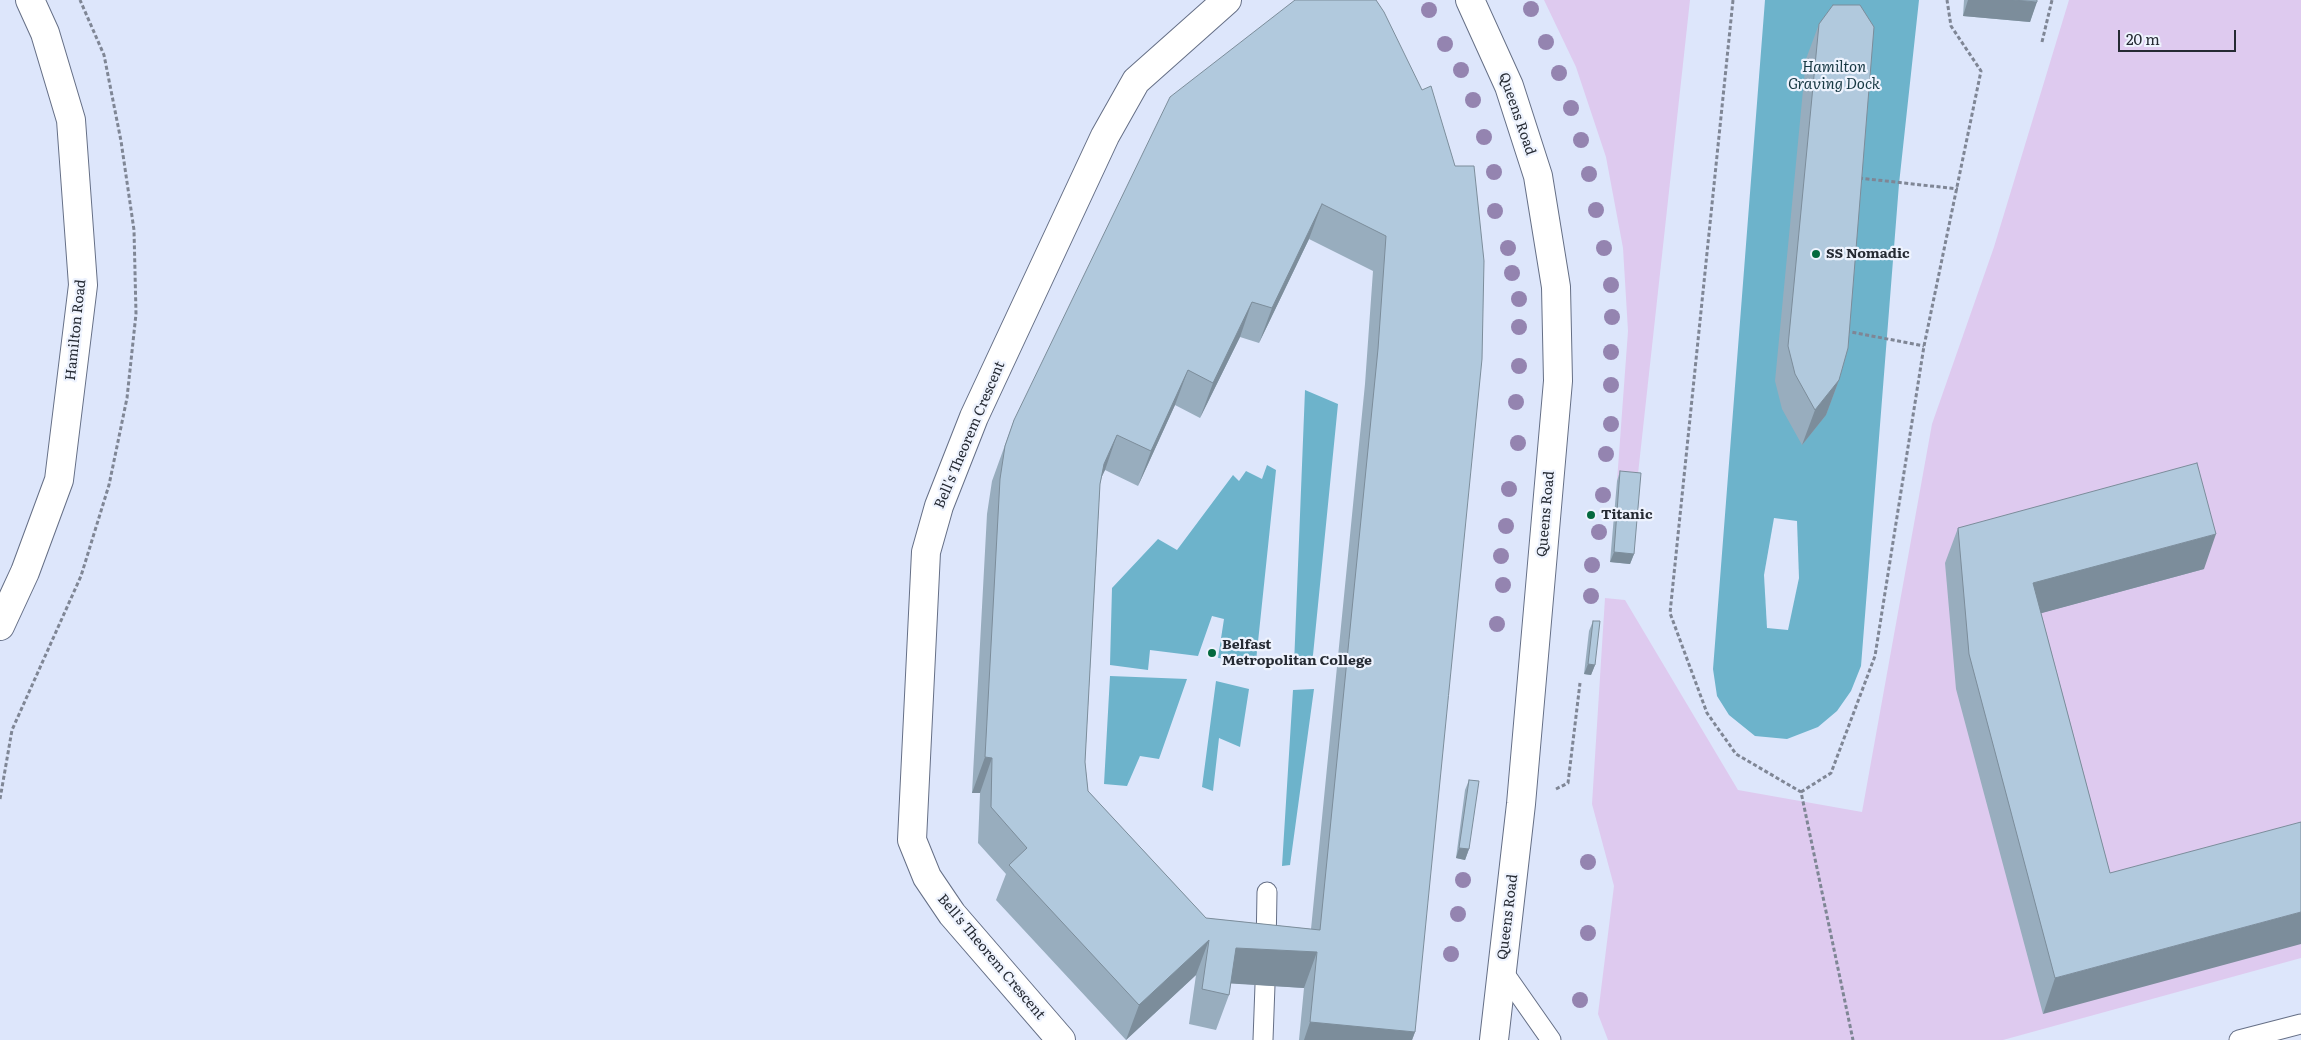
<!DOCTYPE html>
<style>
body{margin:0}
#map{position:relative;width:2301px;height:1040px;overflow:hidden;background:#dde6fb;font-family:Literata,serif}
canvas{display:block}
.scale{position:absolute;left:2118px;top:30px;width:118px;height:22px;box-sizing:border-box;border:2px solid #252a33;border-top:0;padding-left:6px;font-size:15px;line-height:18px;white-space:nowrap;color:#252a33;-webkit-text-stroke:4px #eef3fe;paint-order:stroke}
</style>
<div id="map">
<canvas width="2301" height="1040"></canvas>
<div class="scale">20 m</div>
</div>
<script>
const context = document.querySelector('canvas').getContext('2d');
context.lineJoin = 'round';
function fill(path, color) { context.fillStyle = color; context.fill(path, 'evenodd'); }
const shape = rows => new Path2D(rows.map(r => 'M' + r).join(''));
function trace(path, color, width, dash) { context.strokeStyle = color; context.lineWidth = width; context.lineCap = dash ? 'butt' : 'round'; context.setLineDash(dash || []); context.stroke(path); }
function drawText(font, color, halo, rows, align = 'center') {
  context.font = font + ' Literata,serif'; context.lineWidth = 4.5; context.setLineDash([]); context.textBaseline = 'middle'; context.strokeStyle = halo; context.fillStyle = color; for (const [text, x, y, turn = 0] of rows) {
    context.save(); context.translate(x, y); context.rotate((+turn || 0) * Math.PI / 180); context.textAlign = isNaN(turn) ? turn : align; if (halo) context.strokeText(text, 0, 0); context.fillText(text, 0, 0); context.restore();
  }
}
fill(shape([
 [1544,0,1690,0,1637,483,1617,481,1628,331,1623,248,1606,157,1576,67],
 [2069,0,2301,0,2301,958,2003,1040,1608,1040,1598,1014,1614,886,1592,804,1605,598,1625,600,1738,790,1862,812,1932,424,1994,247]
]), '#decaef');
fill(shape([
 [1765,0,1919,0,1899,184,1861,666,1851,691,1837,711,1818,727,1787,739,1755,736,1729,715,1717,696,1713,669],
 [1305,390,1338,404,1312,665,1294,665],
 [1267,465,1276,470,1256,661,1218,658,1224,619,1212,616,1198,656,1150,650,1148,670,1110,665,1112,588,1158,539,1177,550,1233,475,1239,481,1246,471,1262,479],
 [1110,676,1187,679,1159,759,1140,756,1127,786,1104,784],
 [1216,681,1249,689,1240,747,1219,738,1213,791,1202,787],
 [1314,689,1290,865,1282,866,1293,690]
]), '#6db3cb');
fill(shape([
 [1774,518,1797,521,1799,578,1788,630,1767,628,1764,575]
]), '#dde6fb');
const service = shape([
 [1266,949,1267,892],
 [1502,970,1551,1040],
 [1263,1040,1265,985],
 [2239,1040,2301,1024]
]);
const minor = shape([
 [1061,1040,952,914,927,877,912,840,926,552,939,506,974,417,1105,136,1136,81,1227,0]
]);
const tertiary = shape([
 [1470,0,1509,86,1538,176,1556,287,1558,381,1521,804,1494,1040],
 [0,626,25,572,59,480,83,285,71,120,45,33,30,0]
]);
trace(service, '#656f86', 21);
trace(minor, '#656f86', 30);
trace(tertiary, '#656f86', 30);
trace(shape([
 [1733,0,1670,613,1707,713,1736,754,1801,792,1853,1040],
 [2042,42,2052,0],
 [1859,178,1958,189],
 [1846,331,1924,346],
 [1556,789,1568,783,1580,683],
 [1801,792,1831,773,1875,656,1924,346,1981,71,1951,26,1947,0],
 [0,799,12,730,81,576,109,485,127,398,136,314,134,230,121,141,104,55,80,0]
]), '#7f8695', 3, [4, 2.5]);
trace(service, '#fff', 19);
trace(minor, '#fff', 28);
trace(tertiary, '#fff', 28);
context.fillStyle = '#9484b0';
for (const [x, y] of [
 [1531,9],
 [1429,10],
 [1546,42],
 [1445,44],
 [1461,70],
 [1559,73],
 [1473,100],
 [1571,108],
 [1484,137],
 [1581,140],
 [1494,172],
 [1589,174],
 [1596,210],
 [1495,211],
 [1508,248],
 [1604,248],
 [1512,273],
 [1611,285],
 [1519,299],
 [1612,317],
 [1519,327],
 [1611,352],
 [1519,366],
 [1611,385],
 [1516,402],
 [1611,424],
 [1518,443],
 [1606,454],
 [1509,489],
 [1603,495],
 [1506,526],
 [1599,532],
 [1501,556],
 [1592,565],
 [1503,585],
 [1591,596],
 [1497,624],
 [1588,862],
 [1463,880],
 [1458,914],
 [1588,933],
 [1451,954],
 [1580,1000]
]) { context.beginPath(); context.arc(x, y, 8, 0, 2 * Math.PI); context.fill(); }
fill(shape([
 [1964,0,2037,0,2030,22,1963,16],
 [1384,12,1415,1032,1412,1040,1299,1040,1304,988,1231,983,1229,995,1216,1030,1189,1024,1196,975,1126,1040,996,900,1006,874,978,843,980,793,972,793,987,514,992,481,1014,420],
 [1309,239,1373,271,1365,384,1311,929,1206,918,1088,791,1085,762,1100,484,1102,476,1105,470,1138,486,1175,405,1200,418,1240,337,1259,343],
 [1819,24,1839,380,1826,415,1802,445,1782,409,1775,381,1806,59],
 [1620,471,1634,554,1630,564,1610,562,1617,481],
 [1958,528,2204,569,2041,613,2110,873,2043,1014,1956,689,1945,563],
 [1593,621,1595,665,1591,675,1584,674,1589,631],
 [1469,780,1469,849,1465,860,1456,858,1465,790]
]), '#98adbe');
fill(shape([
 [1968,0,2013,0,2037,2,2030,22,1963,16],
 [1322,204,1309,239,1259,343,1272,308],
 [1252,302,1240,337,1200,418,1213,383],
 [1188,370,1175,405,1138,486,1151,451],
 [1839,380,1826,415,1802,445,1815,410],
 [1117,435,1105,470,1091,499,1104,464],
 [2216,534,2204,569,2020,619,2033,583],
 [1614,552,1634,554,1630,564,1610,562],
 [1588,664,1595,665,1591,675,1584,674],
 [985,757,992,758,980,793,972,793],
 [1459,848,1469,849,1465,860,1456,858],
 [2301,912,2301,944,2043,1014,2055,978],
 [1209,940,1196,975,1126,1040,1139,1005],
 [1236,948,1317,952,1304,988,1223,983],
 [1310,1022,1415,1032,1412,1040,1304,1040]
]), '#7c8d9b');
const building = shape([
 [1295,0,1376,0,1384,12,1422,90,1431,86,1455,166,1474,166,1484,261,1482,359,1415,1032,1310,1022,1317,952,1236,948,1229,995,1202,989,1209,940,1139,1005,1009,865,1027,848,991,807,992,758,985,757,1000,479,1005,446,1014,420,1170,97,1295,0],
 [1322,204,1386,236,1378,349,1320,930,1206,918,1088,791,1085,762,1100,484,1104,464,1117,435,1151,451,1188,370,1213,383,1252,302,1272,308,1322,204],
 [2013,0,2037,0,2037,2,2013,0],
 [1833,5,1860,5,1874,27,1848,348,1839,380,1815,410,1795,374,1788,346,1819,24,1833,5],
 [2197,463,2216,534,2033,583,2110,873,2301,822,2301,912,2055,978,1969,654,1958,528,2197,463],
 [1620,471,1641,473,1634,554,1614,552,1620,471],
 [1593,621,1600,621,1595,665,1588,664,1593,621],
 [1469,780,1479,781,1469,849,1459,848,1469,780]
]);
fill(building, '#b1c9dd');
trace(building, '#7c8d9b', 1);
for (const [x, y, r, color] of [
 [1816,254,5,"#04693e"],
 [1591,515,5,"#04693e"],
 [1212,653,5,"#04693e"]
]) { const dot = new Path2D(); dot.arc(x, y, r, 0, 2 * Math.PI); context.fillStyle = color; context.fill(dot); trace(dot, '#eef3fe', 2); }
drawText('14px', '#252a33', '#eef3fe', [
 ["Queens Road",1517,114,71],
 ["Hamilton Road",76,330,-84],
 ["Bell's Theorem Crescent",970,435,-67],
 ["Queens Road",1546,514,-85],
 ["Queens Road",1508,917,-83],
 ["Bell's Theorem Crescent",991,957,50]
]);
drawText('bold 14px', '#252a33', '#eef3fe', [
 ["SS Nomadic",1826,254],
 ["Titanic",1601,515],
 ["Belfast",1222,645],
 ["Metropolitan College",1222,661]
], 'left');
drawText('italic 15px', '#173843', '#eef3fe', [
 ["Hamilton",1834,68],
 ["Graving Dock",1834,85]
]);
</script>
